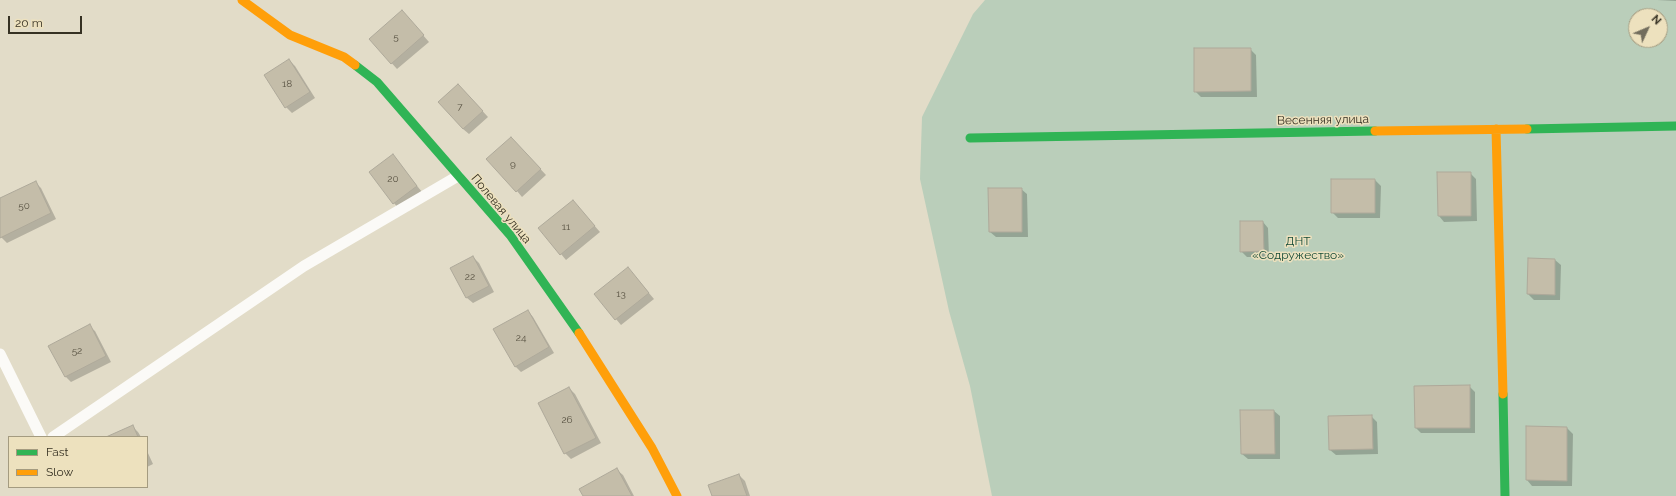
<!DOCTYPE html>
<meta charset="utf-8">
<style>
body{margin:0}
#map{position:relative;width:1676px;height:496px;overflow:hidden;background:#e2dcc8;font-family:Raleway,sans-serif}
canvas{display:block}
.legend{position:absolute;left:8px;top:436px;width:140px;height:52px;box-sizing:border-box;background:#ede1be;border:1px solid #a49b80;margin:0;padding:5px 7px;list-style:none;font-size:12px;color:#363123}
.legend li{display:flex;align-items:center;gap:8px;height:20px}
.legend b{width:20px;border:1px solid #a49b80}
.north{position:absolute;left:1628px;top:8px;width:40px;height:40px;box-sizing:border-box;background:#ede1be;border:1px solid #a49b80;border-radius:50%;rotate:46deg;font-size:11px;font-weight:700;line-height:16px;text-align:center;color:#363123}
.north::after{content:'';display:block;margin:auto;width:14px;height:18px;background:#726d5d;clip-path:polygon(50% 0,100% 100%,50% 72%,0 100%)}
.scale{position:absolute;left:8px;top:16px;width:74px;height:18px;box-sizing:border-box;border:2px solid #363123;border-top:0;padding-left:5px;font-size:12px;line-height:14px;white-space:nowrap;color:#363123;-webkit-text-stroke:3px #ede1be;paint-order:stroke}
</style>
<div id="map">
<canvas width="1676" height="496"></canvas>
<ul class="legend">
<li><b style="height:5px;background:#30b455"></b>Fast</li>
<li><b style="height:5px;background:#ff9f0a"></b>Slow</li>
</ul>
<div class="north">N</div>
<div class="scale">20 m</div>
</div>
<script>
const context = document.querySelector('canvas').getContext('2d');
context.lineJoin = 'round';
function fill(path, color) { context.fillStyle = color; context.fill(path, 'evenodd'); }
const shape = rows => new Path2D(rows.map(r => 'M' + r).join(''));
function trace(path, color, width, dash) { context.strokeStyle = color; context.lineWidth = width; context.lineCap = dash ? 'butt' : 'round'; context.setLineDash(dash || []); context.stroke(path); }
function drawText(font, color, halo, rows, align = 'center') {
  context.font = font + ' Raleway,sans-serif'; context.lineWidth = 3; context.setLineDash([]); context.textBaseline = 'middle'; context.strokeStyle = halo; context.fillStyle = color; for (const [text, x, y, turn = 0] of rows) {
    context.save(); context.translate(x, y); context.rotate((+turn || 0) * Math.PI / 180); context.textAlign = isNaN(turn) ? turn : align; if (halo) context.strokeText(text, 0, 0); context.fillText(text, 0, 0); context.restore();
  }
}
fill(shape([
 [985,0,1676,0,1676,496,992,496,970,386,949,311,920,179,922,117,973,14],
 [1636,16,1660,16,1660,40,1636,40]
]), '#baceba');
fill(shape([
 [1656,0,1676,0,1676,1,1657,0],
 [407,17,429,42,397,69,370,39],
 [1250,49,1256,55,1257,97,1201,97,1195,91],
 [289,60,295,66,315,98,292,113,286,107],
 [464,91,488,117,469,134,463,129],
 [517,144,546,175,522,197,517,191],
 [393,156,422,192,399,209,394,203],
 [1438,173,1470,173,1476,179,1477,221,1444,222,1439,216],
 [1375,180,1381,186,1380,218,1338,218,1332,212],
 [35,182,41,188,56,219,7,243,0,236,0,199],
 [1021,189,1027,194,1028,237,996,237,990,232],
 [578,207,600,232,566,260,561,254],
 [1263,222,1268,228,1269,257,1247,257,1241,251],
 [473,257,479,263,494,292,473,303,467,298,452,269],
 [1529,259,1555,260,1561,265,1560,300,1534,300,1528,294],
 [628,268,654,299,621,325,595,294],
 [528,311,533,317,554,353,521,372,515,366],
 [89,326,95,331,111,362,71,382,66,377,50,346],
 [1469,386,1475,392,1475,433,1421,433,1416,428],
 [569,388,575,394,601,443,571,459,565,453],
 [1274,411,1280,416,1280,459,1248,459,1242,454],
 [1371,416,1377,422,1378,454,1336,455,1330,450],
 [132,426,138,432,141,437,108,437],
 [1527,427,1567,428,1573,434,1572,486,1532,486,1527,480],
 [147,451,153,464,147,467],
 [617,470,623,475,634,496,584,496],
 [739,475,745,481,750,496,713,496]
]), '#0003');
const building = shape([
 [402,10,424,35,391,64,369,39,402,10],
 [1194,48,1251,48,1251,91,1194,92,1194,48],
 [289,59,310,92,285,108,264,75,289,59],
 [458,84,483,111,463,129,438,102,458,84],
 [511,137,541,169,516,192,486,159,511,137],
 [393,154,417,186,393,204,369,172,393,154],
 [1437,172,1471,172,1471,216,1438,216,1437,172],
 [1331,179,1375,179,1375,213,1331,213,1331,179],
 [36,181,51,213,0,238,0,198,36,181],
 [988,188,1022,188,1022,232,989,232,988,188],
 [573,200,595,226,560,255,538,228,573,200],
 [1240,221,1263,221,1264,251,1240,252,1240,221],
 [473,256,489,286,466,298,450,268,473,256],
 [1528,258,1555,259,1555,295,1527,294,1528,258],
 [628,267,649,293,615,320,594,294,628,267],
 [528,310,549,347,515,367,493,329,528,310],
 [90,324,106,356,65,377,48,346,90,324],
 [1470,385,1470,428,1415,428,1414,386,1470,385],
 [569,387,596,438,564,454,538,403,569,387],
 [1240,410,1274,410,1275,454,1241,454,1240,410],
 [1372,415,1373,449,1329,450,1328,416,1372,415],
 [133,425,138,437,106,437,133,425],
 [1526,426,1567,427,1567,481,1526,480,1526,426],
 [617,468,632,496,583,496,579,489,617,468],
 [739,474,747,496,712,496,708,485,739,474]
]);
fill(building, '#c4bda9');
trace(building, '#aea99a', 1);
trace(shape([
 [0,354,41,437],
 [53,437,304,266,458,176]
]), '#fbfaf7', 11);
trace(shape([
 [355,65,377,82,510,235,579,333],
 [1527,129,1676,126],
 [970,138,1375,131],
 [1503,394,1505,496]
]), '#30b455', 9);
trace(shape([
 [242,0,290,35,344,57,355,65],
 [1496,129,1503,394],
 [1375,131,1527,129],
 [579,333,652,448,677,496]
]), '#ff9f0a', 9);
drawText('10px', '#5a5444', null, [
 ["5",396,37],
 ["18",287,84],
 ["7",460,107],
 ["9",513,164],
 ["20",393,179],
 ["50",24,206],
 ["11",566,227],
 ["22",470,277],
 ["13",621,294],
 ["24",521,338],
 ["52",77,351],
 ["26",567,420]
]);
drawText('12px', '#363123', '#ede1be', [
 ["Весенняя улица",1323,120,-1],
 ["Полевая улица",501,209,50]
]);
drawText('12px', '#124935', '#ede1be', [
 ["ДНТ",1298,241],
 ["«Содружество»",1298,255]
]);
</script>
